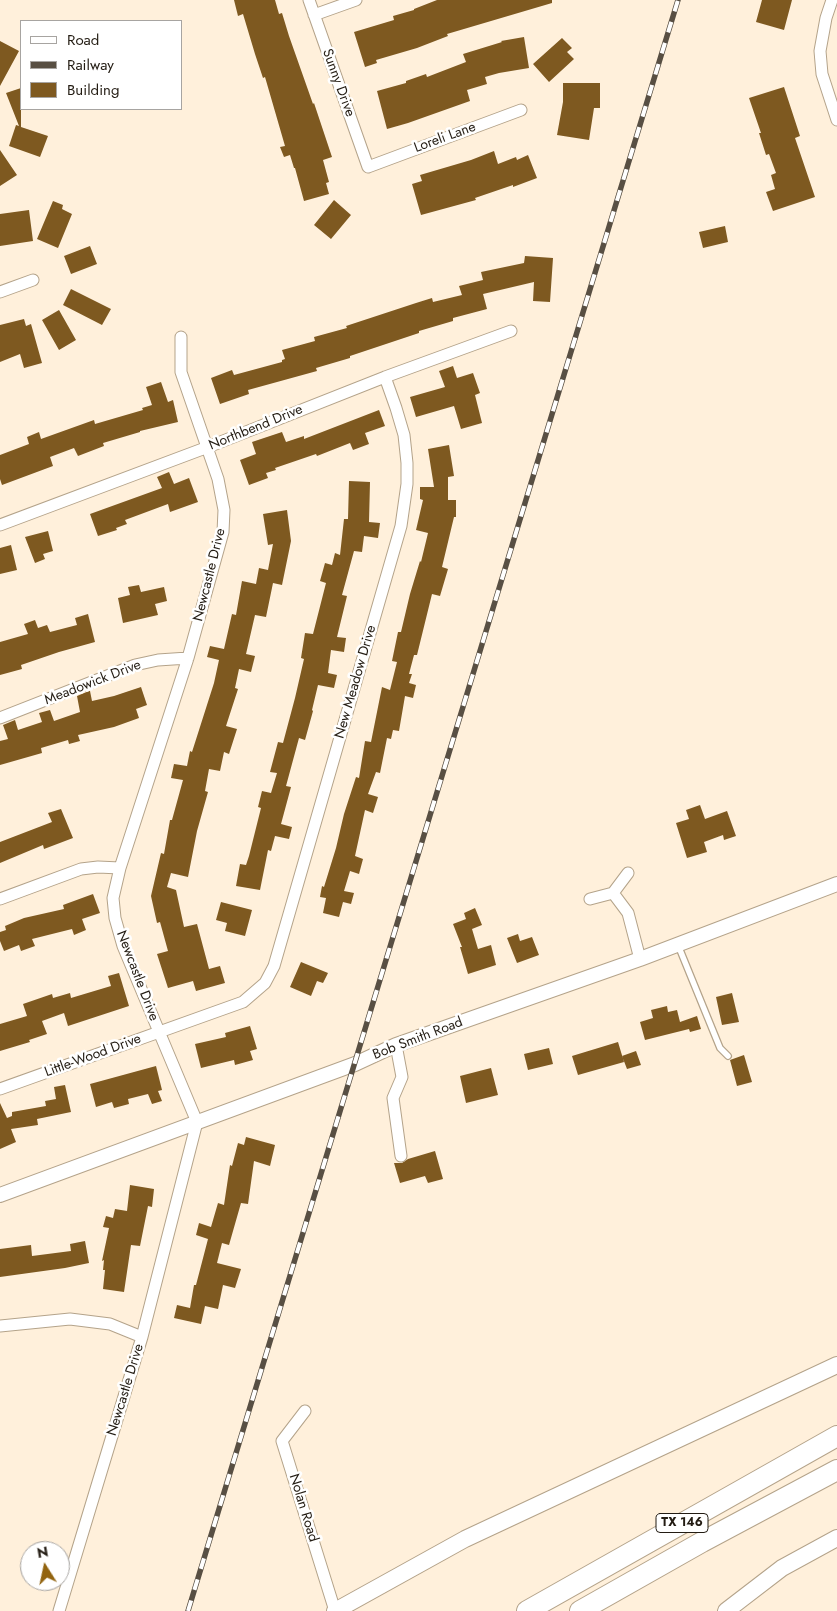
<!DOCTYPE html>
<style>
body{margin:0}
#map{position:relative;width:837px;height:1611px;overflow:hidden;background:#fff0db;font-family:Jost,sans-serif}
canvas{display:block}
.legend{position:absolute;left:20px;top:20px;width:162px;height:90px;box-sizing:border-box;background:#fff;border:1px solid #a7a4a1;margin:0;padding:6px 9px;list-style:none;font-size:15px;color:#231c13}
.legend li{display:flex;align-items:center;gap:10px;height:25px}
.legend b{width:25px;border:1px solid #a7a4a1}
.north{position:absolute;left:20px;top:1541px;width:50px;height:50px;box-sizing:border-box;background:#fff;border:1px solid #a7a4a1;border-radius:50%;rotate:350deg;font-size:14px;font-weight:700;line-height:20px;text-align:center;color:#231c13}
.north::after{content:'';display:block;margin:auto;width:18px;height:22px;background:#926410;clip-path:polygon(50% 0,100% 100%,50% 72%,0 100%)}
</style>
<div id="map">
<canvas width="837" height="1611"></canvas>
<ul class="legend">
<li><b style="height:6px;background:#fff"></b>Road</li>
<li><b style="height:6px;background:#584f43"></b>Railway</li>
<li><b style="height:14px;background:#7e5920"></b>Building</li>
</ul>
<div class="north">N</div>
</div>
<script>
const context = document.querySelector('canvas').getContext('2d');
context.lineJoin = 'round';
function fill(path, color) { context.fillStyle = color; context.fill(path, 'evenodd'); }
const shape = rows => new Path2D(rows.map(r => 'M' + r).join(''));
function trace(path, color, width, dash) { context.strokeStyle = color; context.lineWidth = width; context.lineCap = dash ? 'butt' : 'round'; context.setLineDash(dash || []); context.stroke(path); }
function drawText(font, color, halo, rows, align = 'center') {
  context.font = font + ' Jost,sans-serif'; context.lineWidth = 5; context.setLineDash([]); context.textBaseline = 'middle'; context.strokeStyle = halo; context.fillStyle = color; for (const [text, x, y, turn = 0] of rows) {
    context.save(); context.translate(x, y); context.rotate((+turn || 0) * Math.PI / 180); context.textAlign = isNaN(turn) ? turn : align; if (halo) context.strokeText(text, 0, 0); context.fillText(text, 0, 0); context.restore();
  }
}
fill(shape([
 [234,0,275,0,279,14,282,13,289,36,313,104,314,103,332,157,323,160,329,182,326,183,329,194,304,201,295,168,294,168,290,155,284,157,280,147,285,146,265,77,263,78,255,54,243,14,238,16],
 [437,0,552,0,552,3,447,34,448,36,417,48,376,60,377,63,365,67,354,32,394,20,393,16,414,10,414,9],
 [762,0,792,0,784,30,756,22],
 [524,37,529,68,499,73,485,77,487,84,467,90,470,101,408,123,387,129,377,91,406,83,406,81,426,74,427,77,466,62,463,54,502,42,501,41],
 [562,38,572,48,567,52,574,59,549,82,533,64],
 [0,41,19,51,0,86],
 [563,83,600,83,600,108,594,108,589,140,557,135,563,102],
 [784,87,800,136,795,138,815,197,773,211,766,192,775,189,771,175,776,173,769,154,766,155,759,133,761,133,749,98],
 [21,88,21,127,48,136,40,157,9,146,16,125,19,126,6,93],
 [0,150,17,175,0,186],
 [494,151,498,164,516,157,517,160,528,155,537,178,513,187,513,185,475,198,476,200,421,215,412,184,422,181,420,175,471,160],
 [334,200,351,215,331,239,314,225],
 [53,201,63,205,62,209,72,214,58,248,37,239],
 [29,210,33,241,0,246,0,214],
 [725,226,728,242,703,248,699,232],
 [90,246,97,264,71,274,64,256],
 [525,256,553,258,550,302,533,301,534,282,483,294,487,309,453,318,453,321,419,331,419,333,350,356,350,358,316,368,317,371,248,390,249,394,220,404,211,378,232,370,234,375,282,362,282,360,285,359,282,350,315,341,314,337,347,328,346,326,416,303,432,298,433,302,462,295,459,286,483,280,481,272,524,263],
 [71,289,111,309,102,325,63,305],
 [59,310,76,340,59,350,42,320],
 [24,319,26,326,31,324,42,363,24,368,20,354,0,362,0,325],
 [453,366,457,378,473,373,480,393,475,395,482,423,461,429,454,406,416,417,410,397,445,387,439,371],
 [161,382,168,402,173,400,178,422,140,431,140,432,103,443,104,446,78,456,74,448,50,457,53,466,2,485,0,479,0,455,29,444,27,437,39,432,41,439,94,420,95,424,143,410,142,408,152,405,146,387],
 [379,410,385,426,365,433,369,444,353,450,350,443,317,456,316,454,275,468,276,470,266,473,268,478,249,485,240,460,256,454,252,442,282,432,286,442,304,436,304,439],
 [449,445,454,476,448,477,448,500,456,500,456,517,454,517,442,567,448,569,440,596,432,594,417,655,414,655,409,674,412,674,409,683,416,685,413,698,405,696,399,731,393,730,391,739,387,738,380,773,376,772,368,794,378,797,373,813,365,810,355,856,363,859,359,874,350,871,344,891,354,893,351,904,343,902,339,917,323,913,326,898,320,897,322,886,324,887,336,848,344,814,356,777,359,778,365,741,371,742,382,687,390,690,397,662,392,661,398,632,401,632,410,594,420,561,421,562,428,533,416,530,423,500,420,499,420,487,434,487,428,449],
 [169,472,174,484,189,478,198,502,170,512,168,504,125,520,127,524,116,528,117,530,98,536,90,514,162,488,157,477],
 [349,481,370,482,369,522,380,523,378,538,364,536,362,552,354,551,342,595,347,596,337,637,346,638,344,652,331,650,328,673,337,675,334,688,318,685,312,710,313,711,305,740,299,738,286,786,291,787,281,824,292,827,289,839,275,836,271,851,268,850,260,890,236,886,240,864,246,865,249,856,261,808,258,807,262,791,271,793,277,773,270,772,278,742,283,743,295,698,304,659,301,658,305,633,313,634,326,583,320,581,325,563,332,565,335,553,340,555,344,519,348,519],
 [287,510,291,541,282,585,273,583,266,617,255,615,246,654,255,656,251,672,239,669,235,688,238,689,226,726,237,729,229,754,224,752,220,771,209,769,205,791,208,792,197,831,188,877,171,873,167,887,176,890,184,927,197,924,209,969,220,966,225,983,196,991,193,981,168,988,157,954,168,951,160,922,157,923,151,896,161,853,164,854,170,820,172,820,183,780,171,778,174,764,187,766,190,751,192,752,214,683,219,660,207,657,210,646,224,649,232,614,236,615,242,581,256,584,259,568,268,570,273,544,268,545,263,514],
 [48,531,53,551,43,554,45,559,35,563,25,537],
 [11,545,17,570,0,574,0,548],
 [139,585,141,592,164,587,167,601,155,604,158,615,123,623,118,598,130,595,128,587],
 [88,614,95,642,59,652,21,665,22,669,0,675,0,642,28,634,24,624,35,620,38,628,47,625,50,632,77,625,75,618],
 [141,687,147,705,136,709,139,718,114,727,78,735,80,741,69,744,68,740,41,748,42,753,0,765,0,741,8,739,3,725,15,720,18,730,42,722,39,713,50,710,54,721,80,712,77,696,89,691,90,691,92,701,114,696],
 [700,805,705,819,727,811,736,836,724,840,723,835,704,842,707,852,687,858,676,823,689,819,686,810],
 [61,809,73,838,44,849,43,845,0,863,0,842,52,822,48,813],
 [93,894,100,913,82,919,86,930,74,935,72,929,32,939,35,946,21,951,19,945,4,951,0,941,0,932,6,930,5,926,24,918,64,909,63,905],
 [221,902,252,910,245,936,225,931,227,923,216,920],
 [475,908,482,925,472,929,478,949,491,945,496,965,468,974,460,947,462,947,453,924,466,919,464,913],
 [518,934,520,941,532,937,539,955,517,963,507,938],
 [301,962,328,973,323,983,317,981,311,996,290,987],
 [119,973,129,1006,68,1026,64,1013,42,1021,47,1034,29,1040,30,1042,0,1051,0,1024,27,1016,23,1004,52,994,53,998,70,993,71,998,111,986,108,976],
 [732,993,739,1022,722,1025,716,997],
 [667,1006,668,1012,677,1010,680,1022,697,1016,701,1029,690,1032,689,1029,645,1040,640,1022,653,1018,651,1010],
 [250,1026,257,1049,250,1051,253,1060,235,1065,234,1060,201,1068,195,1044,226,1037,225,1033],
 [618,1042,624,1062,578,1075,572,1056],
 [549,1048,553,1064,528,1070,524,1054],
 [636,1051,641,1065,627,1069,622,1056],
 [744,1055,752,1082,737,1086,730,1060],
 [156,1066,162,1090,158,1091,162,1101,152,1104,148,1094,128,1099,129,1104,114,1108,112,1102,96,1107,90,1084],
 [491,1068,498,1095,466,1103,460,1076],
 [65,1085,71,1112,37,1119,38,1125,11,1129,16,1142,0,1149,0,1103,7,1118,12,1116,12,1112,46,1106,45,1101,56,1099,54,1087],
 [246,1137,275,1145,270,1166,254,1161,248,1204,241,1203,229,1245,222,1243,217,1263,241,1269,235,1288,223,1285,218,1309,205,1306,201,1324,174,1318,177,1305,190,1308,194,1285,196,1285,208,1239,196,1235,199,1223,211,1227,218,1203,224,1205,230,1165,232,1166,238,1143,244,1145],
 [435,1151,443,1179,428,1183,425,1176,400,1183,394,1163,402,1163,408,1159],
 [130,1185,154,1189,152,1207,148,1206,140,1246,131,1245,124,1292,103,1289,105,1270,103,1270,104,1260,102,1261,109,1228,103,1227,106,1216,113,1218,115,1209,127,1211],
 [85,1241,89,1263,65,1268,0,1277,0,1249,31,1245,32,1256,71,1251,70,1244]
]), '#7e5920');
const service = shape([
 [678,945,720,1048,728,1056]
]);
const minor = shape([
 [309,0,368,167,521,110],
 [832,0,826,18,820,51,822,74,837,120],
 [314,15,356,0],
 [0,292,33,280],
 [0,525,208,447,385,377,511,331],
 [0,718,135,665,158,660,188,658],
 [613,893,628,913,640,959],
 [0,899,81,869,98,867,120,868],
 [590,899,613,893,628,873],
 [396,1045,402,1077,393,1098,401,1156],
 [0,1089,243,1002,265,983,274,966,401,526,407,484,407,463,404,435,396,408,385,377],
 [0,1326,70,1319,110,1324,142,1337],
 [305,1411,282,1441,335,1611],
 [59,1611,142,1337,197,1122,123,946,115,918,113,898,120,868,188,658,223,532,224,510,218,479,181,372,181,337]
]);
const tertiary = shape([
 [0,1195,355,1064,396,1045,640,959,837,884]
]);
const secondary = shape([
 [335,1611,465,1539,837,1365],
 [726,1611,782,1568,837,1538]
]);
const motorway = shape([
 [527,1611,837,1436],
 [580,1611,702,1542,837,1470]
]);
trace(service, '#b4a38a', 8);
trace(minor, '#b4a38a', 13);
trace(tertiary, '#b4a38a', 16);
trace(secondary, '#b4a38a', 18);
trace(motorway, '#b4a38a', 22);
trace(service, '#fff', 5.5);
trace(minor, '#fff', 11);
trace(tertiary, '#fff', 14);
trace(secondary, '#fff', 16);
trace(motorway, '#fff', 20);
const rail = shape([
 [188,1611,678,0]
]);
trace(rail, '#584f43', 5.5);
trace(rail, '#fff', 4, [11]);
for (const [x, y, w] of [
 [682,1523,52]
]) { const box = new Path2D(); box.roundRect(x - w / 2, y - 9.5, w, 19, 4); context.fillStyle = '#fff'; context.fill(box); trace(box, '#231c13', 1); }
drawText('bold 12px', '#231c13', null, [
 ["TX 146",682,1523]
]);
drawText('14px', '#231c13', '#fff', [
 ["Sunny Drive",338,83,70],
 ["Loreli Lane",445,138,-20],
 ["Northbend Drive",256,428,-22],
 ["Newcastle Drive",210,575,-76],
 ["New Meadow Drive",356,682,-74],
 ["Meadowick Drive",93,683,-21],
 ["Newcastle Drive",137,976,69],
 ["Bob Smith Road",418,1039,-21],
 ["Little-Wood Drive",93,1056,-20],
 ["Newcastle Drive",126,1390,-73],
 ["Nolan Road",303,1508,73]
]);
</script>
